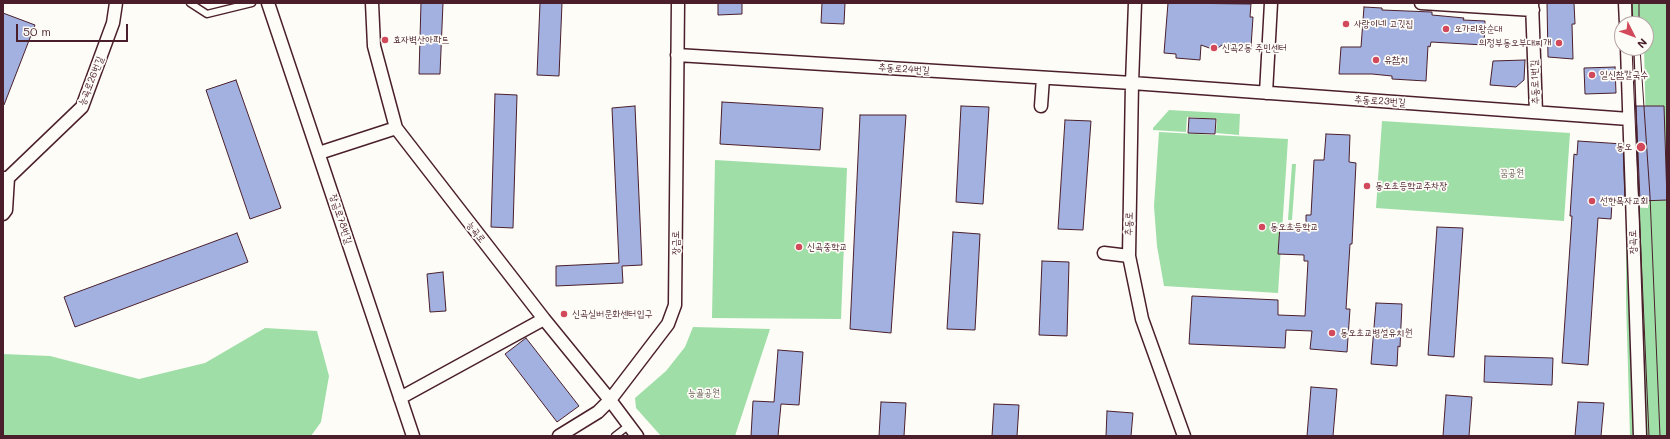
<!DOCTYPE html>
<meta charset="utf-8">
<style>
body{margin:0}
#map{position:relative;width:1670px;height:439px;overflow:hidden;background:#fdfcf7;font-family:Mali,sans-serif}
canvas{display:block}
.frame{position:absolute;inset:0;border:4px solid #4a1f2b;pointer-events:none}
.north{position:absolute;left:1614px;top:16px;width:40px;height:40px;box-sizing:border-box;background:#fdfcf7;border:1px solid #b5a4a5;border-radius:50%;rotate:132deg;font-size:11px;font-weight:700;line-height:16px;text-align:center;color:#4a1f2b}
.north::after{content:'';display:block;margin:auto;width:14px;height:18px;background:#d1495b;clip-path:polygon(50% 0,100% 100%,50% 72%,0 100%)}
.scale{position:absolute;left:16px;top:24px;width:112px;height:18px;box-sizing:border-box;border:2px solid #4a1f2b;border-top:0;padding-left:5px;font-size:12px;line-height:14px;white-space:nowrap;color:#4a1f2b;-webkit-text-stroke:3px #fdfcf7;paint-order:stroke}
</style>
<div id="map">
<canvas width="1670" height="439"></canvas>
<div class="frame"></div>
<div class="north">N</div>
<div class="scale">50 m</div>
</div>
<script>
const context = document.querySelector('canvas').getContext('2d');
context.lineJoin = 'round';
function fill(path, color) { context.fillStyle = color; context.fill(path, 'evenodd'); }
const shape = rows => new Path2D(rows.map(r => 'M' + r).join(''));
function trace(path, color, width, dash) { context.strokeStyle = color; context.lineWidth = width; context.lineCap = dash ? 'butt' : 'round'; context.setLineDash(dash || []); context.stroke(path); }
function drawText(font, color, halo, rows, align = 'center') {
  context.font = font + ' Mali,"Poor Story",sans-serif'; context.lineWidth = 3.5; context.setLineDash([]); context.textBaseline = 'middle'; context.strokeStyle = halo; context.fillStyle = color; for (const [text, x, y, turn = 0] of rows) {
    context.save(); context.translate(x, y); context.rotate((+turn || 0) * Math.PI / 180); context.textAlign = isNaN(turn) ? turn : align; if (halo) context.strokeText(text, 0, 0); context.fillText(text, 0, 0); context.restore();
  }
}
fill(shape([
 [1624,3,1667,3,1667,436,1630,436,1626,301,1626,207,1648,208,1644,48,1646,48,1646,24,1624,24],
 [1169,110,1240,114,1239,135,1216,133,1217,119,1187,117,1186,132,1153,130,1153,128],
 [1382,121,1570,133,1564,221,1376,208],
 [1159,132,1288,139,1278,293,1164,286,1157,246,1154,206],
 [715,160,847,168,841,319,712,318],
 [1292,164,1296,164,1292,220,1288,220],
 [693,327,770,329,735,436,661,436,636,408,635,398,666,371,685,347],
 [265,328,317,331,329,376,321,422,311,436,3,436,3,354,50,356,139,379,205,363]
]), '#9fdea6');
const building = shape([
 [421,3,443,3,440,74,419,74,421,3],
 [540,3,562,3,559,76,537,75,540,3],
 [718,3,742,3,742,14,718,15,718,3],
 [822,3,845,3,844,24,821,23,822,3],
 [1168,3,1251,4,1250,17,1253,17,1251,47,1222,45,1215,50,1201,45,1200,60,1176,58,1176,54,1164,53,1168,3],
 [1547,3,1574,3,1575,24,1572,24,1573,59,1548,57,1547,3],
 [1364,7,1382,8,1382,10,1432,12,1432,15,1464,18,1463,20,1485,21,1484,45,1431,42,1430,47,1428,46,1426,81,1392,79,1392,76,1372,74,1339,74,1341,47,1361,47,1364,7],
 [3,13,35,25,4,105,3,105,3,13],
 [1525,60,1524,80,1516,87,1490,85,1493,61,1525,60],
 [1615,67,1616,93,1585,94,1584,68,1615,67],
 [236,80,281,208,250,219,206,90,236,80],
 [495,94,517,95,513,228,491,227,495,94],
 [722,102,823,108,820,150,720,144,722,102],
 [635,106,642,265,622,266,623,283,556,286,556,266,619,263,612,108,635,106],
 [961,106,989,107,983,204,956,202,961,106],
 [1636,106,1664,106,1667,200,1640,201,1636,106],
 [860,115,906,115,891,333,850,329,860,115],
 [1189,118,1216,119,1215,134,1188,133,1189,118],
 [1065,120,1091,121,1083,230,1058,229,1065,120],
 [1326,134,1350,135,1349,162,1356,163,1352,244,1350,244,1346,309,1350,309,1347,352,1310,349,1312,331,1286,330,1285,348,1189,344,1192,296,1278,300,1278,315,1305,316,1308,261,1304,261,1304,255,1278,254,1280,225,1306,226,1306,215,1311,215,1314,160,1324,160,1326,134],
 [1578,141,1623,144,1625,202,1612,202,1611,219,1598,218,1588,365,1562,363,1572,216,1570,216,1574,154,1577,155,1578,141],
 [1437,227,1463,228,1454,357,1428,355,1437,227],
 [953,232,980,234,975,330,947,329,953,232],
 [237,233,248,262,75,327,64,297,237,233],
 [1042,261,1069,262,1067,336,1039,335,1042,261],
 [443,272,446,311,430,312,427,274,443,272],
 [1376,303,1402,304,1400,347,1398,346,1397,366,1371,364,1376,303],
 [526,338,579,406,557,422,505,354,526,338],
 [778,350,803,352,799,405,781,404,778,436,751,436,753,401,774,402,778,350],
 [1485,356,1553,358,1552,385,1484,382,1485,356],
 [1311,387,1337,389,1333,436,1307,436,1311,387],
 [1446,395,1472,397,1469,436,1443,436,1446,395],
 [881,402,906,403,904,436,879,436,881,402],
 [1578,402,1604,403,1601,436,1575,436,1578,402],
 [994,404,1019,405,1017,436,992,436,994,404],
 [1107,411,1133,413,1131,436,1106,436,1107,411]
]);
fill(building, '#a3b1e0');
trace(building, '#4a1f2b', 1);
const service = shape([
 [190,3,207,14,252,3],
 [615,436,628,426]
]);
const minor = shape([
 [268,3,413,436],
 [372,3,374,46,396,128,544,319,610,400,637,436],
 [1135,3,1132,83,1129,256,1142,319,1184,436],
 [1421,3,1533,10],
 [1532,3,1536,112],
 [1625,3,1626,24],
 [1627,48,1640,436],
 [677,55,1132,83,1629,119],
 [1266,93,1271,3],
 [1041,106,1043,78],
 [319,153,396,128],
 [3,178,8,178,82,107,113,23,116,3],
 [3,214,6,210,8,178],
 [1104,253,1129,256],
 [400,398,544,319],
 [559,436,598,412,610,400,668,324,675,305,678,3]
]);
trace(service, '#4a1f2b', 9);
trace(minor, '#4a1f2b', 15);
trace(service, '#fdfcf7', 6);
trace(minor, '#fdfcf7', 12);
trace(shape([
 [1632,3,1632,24],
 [1639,3,1639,24],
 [1632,48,1649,436],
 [1640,48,1650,196,1660,436]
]), '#4a1f2b', 1);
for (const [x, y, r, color] of [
 [1346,24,4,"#d1495b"],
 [1446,29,4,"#d1495b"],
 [385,40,4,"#d1495b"],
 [1559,43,4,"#d1495b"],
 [1214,48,4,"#d1495b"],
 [1376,60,4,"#d1495b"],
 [1592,75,4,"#d1495b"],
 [1641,147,5,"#d1495b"],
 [1367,186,4,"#d1495b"],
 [1592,201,4,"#d1495b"],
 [1262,227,4,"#d1495b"],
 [799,247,4,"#d1495b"],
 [564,314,4,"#d1495b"],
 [1332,333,4,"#d1495b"]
]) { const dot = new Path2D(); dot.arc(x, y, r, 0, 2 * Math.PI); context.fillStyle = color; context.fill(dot); trace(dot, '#fdfcf7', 1.5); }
drawText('10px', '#4a1f2b', '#fdfcf7', [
 ["사랑이네 고깃집",1354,24],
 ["오가리왕순대",1454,29],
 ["효자벽산아파트",393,40],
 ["의정부동오부대찌개",1551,43,"right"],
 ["신곡2동 주민센터",1222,48],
 ["유참치",1384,60],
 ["일신참칼국수",1600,75],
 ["동오",1632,147,"right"],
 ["동오초등학교주차장",1375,186],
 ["선한목자교회",1600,201],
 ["동오초등학교",1270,227],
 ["신곡중학교",807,247],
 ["신곡실버문화센터입구",572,314],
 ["동오초교병설유치원",1340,333]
], 'left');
drawText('10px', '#4a1f2b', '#fdfcf7', [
 ["추동로24번길",904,69,4],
 ["능곡로26번길",91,81,-68],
 ["추동로1번길",1535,82,-92],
 ["추동로23번길",1380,101,4],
 ["장금로78번길",341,219,72],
 ["추동로",1129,224,-89],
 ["능곡로",476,232,52],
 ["장곡로",1633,242,-92],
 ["장금로",676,243,-90]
]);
drawText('10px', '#645850', '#fdfcf7', [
 ["꿈공원",1512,173],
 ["능골공원",704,393]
]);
</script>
